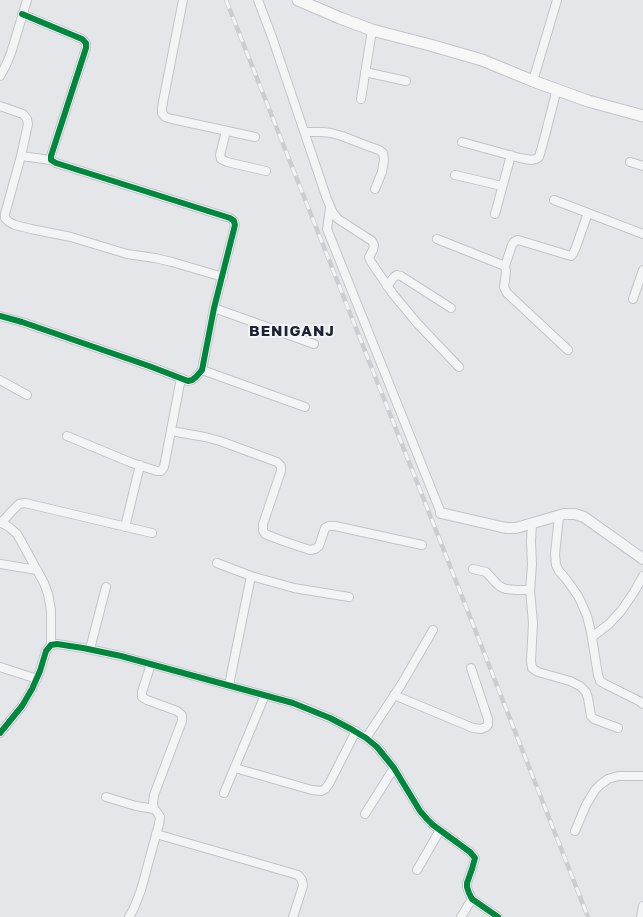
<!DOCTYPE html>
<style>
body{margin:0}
canvas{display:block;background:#e4e6e9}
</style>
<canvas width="643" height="917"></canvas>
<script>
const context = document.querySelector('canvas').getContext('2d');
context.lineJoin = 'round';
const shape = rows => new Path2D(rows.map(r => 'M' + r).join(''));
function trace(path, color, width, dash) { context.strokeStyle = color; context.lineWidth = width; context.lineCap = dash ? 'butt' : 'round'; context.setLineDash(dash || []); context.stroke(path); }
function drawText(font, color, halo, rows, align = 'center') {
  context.font = font + ' "Golos Text",sans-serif'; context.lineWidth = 4; context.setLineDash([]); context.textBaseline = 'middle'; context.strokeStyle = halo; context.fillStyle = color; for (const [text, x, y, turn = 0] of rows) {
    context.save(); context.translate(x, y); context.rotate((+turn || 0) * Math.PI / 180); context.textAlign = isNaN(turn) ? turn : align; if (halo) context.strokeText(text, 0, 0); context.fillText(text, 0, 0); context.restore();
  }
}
const minor = shape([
 [183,0,162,107,162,113,165,117,172,119,255,137],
 [258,0,272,37,327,199,333,213,338,219,372,241,374,245,373,250,369,257,371,262,393,294,417,323,459,367],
 [365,72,406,81],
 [0,76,6,65,11,53,27,0],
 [533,81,557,0],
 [361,99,372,30],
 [0,106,23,114,27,119,28,124,21,156,5,214,5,218,9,222,15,225,31,229,71,237,127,254,155,258,172,262,223,277],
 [226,131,220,155,221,159,227,162,266,171],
 [305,132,322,132,331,133,342,136,365,145,379,150,383,153,384,160,382,172,375,189],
 [462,142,520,158,531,160,536,159,539,157,542,147,557,89],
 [21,156,51,160],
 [630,162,643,166],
 [455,175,502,186],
 [554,200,643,234],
 [330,208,327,229,441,513],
 [495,214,511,155],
 [437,239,505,266,506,272,504,287,507,293,568,350],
 [505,266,512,245,515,241,518,240,571,256,573,254,576,247,588,213],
 [387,286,394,277,397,275,401,276,451,308],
 [633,299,643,270],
 [214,308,314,344],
 [0,316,22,322,149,366,188,381,192,380,196,377,202,370,214,308,235,225,234,221,230,218,56,163,51,160,51,156,86,48,86,43,82,39,22,14],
 [202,370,305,407],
 [0,380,27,395],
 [171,431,205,437,220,441,277,462,281,466,281,471,263,524,263,530,265,534,283,541,310,550,315,549,319,546,325,528,329,526,335,526,422,545],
 [67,436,132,463,157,471,161,471,164,467,181,378],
 [559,516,555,554,556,565,559,571,566,579,578,596,581,602,587,616,591,632,598,675,600,681,605,684,639,701,643,704],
 [0,522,9,527,17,534,21,541,44,583,48,594,51,610,51,645],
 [1,523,12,511,19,504,25,503,152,533],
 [532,523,531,541,532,565,530,590,533,623,531,661,532,668,538,672,570,681,580,686,586,692,588,698,591,716,594,719,618,728],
 [125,527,140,465],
 [217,563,251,576,294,588,349,597],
 [0,564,37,570],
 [473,569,486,572,497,584,501,587,506,589,516,590,530,590],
 [592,637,609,624,621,611,634,592,643,576],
 [90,649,106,587],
 [0,667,37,679],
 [229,685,251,576],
 [394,695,473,728,481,729,486,727,488,725,488,719,471,668],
 [0,733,22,706,32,689,40,671,46,651,51,645,57,644,83,648,121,656,293,703,330,718,351,729,366,738,377,747,394,768,420,811,427,819,433,825,470,852,475,858,472,869,467,883,467,887,469,893,472,899,498,917],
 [366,738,401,685,433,630],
 [235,768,312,790,321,791,325,789,329,784,356,731],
 [224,793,265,695],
 [106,797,136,806,154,809],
 [365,814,394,768],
 [575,831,586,805,595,790,600,785,608,779,618,776,643,776],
 [156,834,250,861,298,875,302,880,303,886,293,917],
 [417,870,440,830],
 [129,917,134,908,141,890,159,824,160,817,157,812,154,809,153,803,154,795,182,721,182,715,177,711,147,700,142,697,142,692,151,664],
 [461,917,472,899],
 [641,917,643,906]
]);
const tertiary = shape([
 [441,513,506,528,516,528,564,514,575,514,584,517,643,559]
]);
const secondary = shape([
 [298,0,340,18,372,30,430,45,482,60,533,81,588,101,643,116]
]);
trace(minor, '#c2c4c7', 10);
trace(tertiary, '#c2c4c7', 12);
trace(secondary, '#c2c4c7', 13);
trace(minor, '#f3f4f5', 8);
trace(tertiary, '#f3f4f5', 10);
trace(secondary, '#f7f7f7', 11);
const rail = shape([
 [226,0,428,510,588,917]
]);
trace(rail, '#cccdd0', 4.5);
trace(rail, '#f2f4f7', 3, [9]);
trace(shape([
 [0,316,22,322,149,366,188,381,192,380,196,377,202,370,214,308,235,225,234,221,230,218,56,163,51,160,51,156,86,48,86,43,82,39,22,14],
 [0,733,22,706,32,689,40,671,46,651,51,645,57,644,83,648,121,656,293,703,330,718,351,729,366,738,377,747,394,768,420,811,427,819,433,825,470,852,475,858,472,869,467,883,467,887,469,893,472,899,498,917]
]), '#00873e', 6);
context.letterSpacing = '1px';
drawText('bold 15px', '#1e2332', '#f2f4f7', [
 ["BENIGANJ",292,331]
]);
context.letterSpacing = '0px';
</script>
